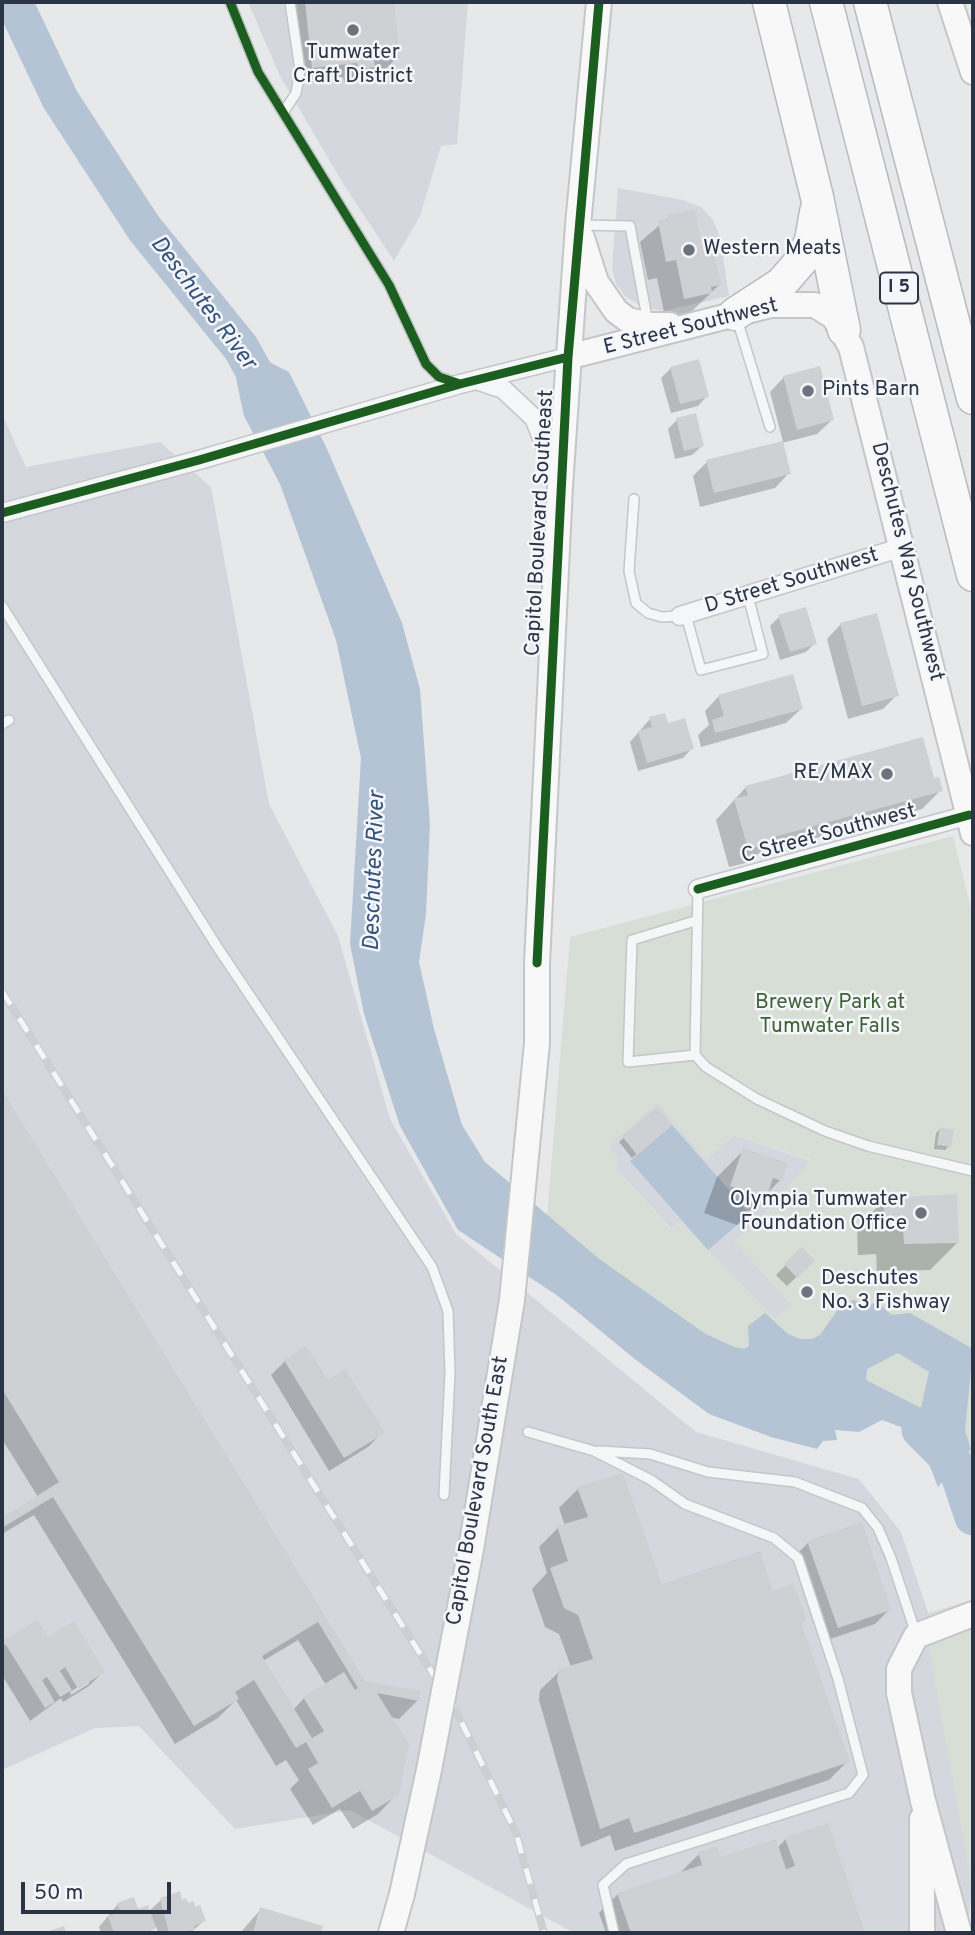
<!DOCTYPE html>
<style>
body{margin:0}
#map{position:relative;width:975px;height:1935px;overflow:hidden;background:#e6e8ea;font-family:Overpass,sans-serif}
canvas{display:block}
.frame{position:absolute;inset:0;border:4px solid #2b3445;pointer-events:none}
.scale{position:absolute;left:21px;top:1882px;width:150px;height:32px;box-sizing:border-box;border:4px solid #2b3445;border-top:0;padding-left:9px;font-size:21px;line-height:24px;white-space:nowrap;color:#2b3445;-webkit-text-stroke:5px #f4f6f9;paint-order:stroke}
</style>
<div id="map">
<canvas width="975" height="1935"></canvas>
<div class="frame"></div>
<div class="scale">50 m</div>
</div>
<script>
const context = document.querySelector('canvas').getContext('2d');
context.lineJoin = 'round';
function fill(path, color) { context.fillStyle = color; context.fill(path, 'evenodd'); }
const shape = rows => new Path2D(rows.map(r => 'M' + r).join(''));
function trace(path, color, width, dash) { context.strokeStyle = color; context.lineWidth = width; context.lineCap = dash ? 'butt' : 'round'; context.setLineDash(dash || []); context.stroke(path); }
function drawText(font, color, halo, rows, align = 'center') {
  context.font = font + ' Overpass,sans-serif'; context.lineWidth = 5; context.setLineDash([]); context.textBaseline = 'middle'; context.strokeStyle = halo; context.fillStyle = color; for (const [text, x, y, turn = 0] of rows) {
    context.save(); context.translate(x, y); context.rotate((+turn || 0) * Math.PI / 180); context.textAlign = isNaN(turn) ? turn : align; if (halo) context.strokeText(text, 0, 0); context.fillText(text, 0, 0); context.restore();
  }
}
fill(shape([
 [248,2,468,2,457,144,441,146,420,216,394,261,344,185,280,76],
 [618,188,683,200,701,207,713,220,720,237,729,296,663,311,641,306,625,296,616,284,612,268],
 [2,414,26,467,160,442,211,487,269,804,338,936,390,1119,456,1234,696,1432,859,1479,901,1532,942,1654,972,1890,967,1933,574,1933,350,1810,235,1829,139,1726,95,1728,2,1770],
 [658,1102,706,1160,734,1135,811,1161,760,1219,735,1241,792,1305,775,1319,680,1222,671,1229,617,1170,608,1146]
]), '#d4d7dd');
fill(shape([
 [953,836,973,916,973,1517,956,1466,918,1428,746,1381,545,1241,570,937],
 [658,1103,706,1160,735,1135,811,1160,760,1219,734,1241,791,1305,775,1319,680,1221,670,1229,617,1170,618,1157,608,1146],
 [973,1600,973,1892,931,1660,928,1613]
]), '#d6ded6');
fill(shape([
 [241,348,289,372,327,449,402,623,420,689,430,824,426,914,419,962,434,1029,462,1125,485,1162,598,1258,704,1333,734,1347,744,1349,749,1346,748,1326,765,1313,788,1334,800,1339,812,1339,820,1335,837,1311,848,1307,853,1299,863,1305,877,1303,892,1315,910,1313,973,1349,965,1431,971,1449,938,1487,917,1433,882,1420,859,1432,835,1430,837,1440,823,1441,817,1449,771,1437,709,1414,636,1360,558,1296,458,1230,400,1126,364,1014,350,944,361,758,336,640,280,484,244,416,236,378],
 [898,1353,929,1372,921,1408,866,1380,867,1369],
 [672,1125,750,1214,708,1250,630,1161]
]), '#b4c4d5');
fill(shape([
 [290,2,392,2,398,57,383,71,367,73,359,80,344,82,343,77,298,81],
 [669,217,699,243,719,285,691,312,665,317,657,278,648,280,640,242],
 [671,368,707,396,698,406,671,413,661,378],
 [784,377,832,420,817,434,782,443,789,473,775,488,700,507,693,476,707,462,783,442,770,392],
 [677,420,702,446,692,455,675,459,668,429],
 [779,617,815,643,806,652,780,660,770,626],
 [841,624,897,695,883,709,848,719,827,639],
 [719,696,801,709,786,723,701,747,698,735,709,725,705,711],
 [650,719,667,725,692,748,683,758,638,771,630,742],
 [933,781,941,790,922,809,758,854,750,862,729,867,716,820,746,787],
 [2,1094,364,1682,418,1700,399,1719,390,1717,397,1794,378,1814,353,1829,340,1809,313,1825,290,1789,299,1780,286,1760,276,1766,236,1700,218,1718,175,1744,34,1515,2,1534,2,1519,38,1497,2,1439],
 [298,1640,326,1685,304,1698,293,1710,263,1661],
 [657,1110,666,1129,632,1158,619,1142],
 [940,1129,949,1146,945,1150,934,1149,936,1133],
 [744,1150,780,1180,737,1225,704,1213,717,1177],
 [885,1200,957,1243,930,1270,877,1271,876,1254,858,1255,857,1227],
 [802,1249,813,1261,787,1286,776,1275],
 [285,1361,382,1433,368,1447,329,1471,271,1375],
 [578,1489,661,1586,771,1593,805,1619,800,1625,848,1761,829,1780,615,1851,610,1835,581,1847,539,1700,540,1690,560,1671,571,1667,559,1634,545,1627,532,1589,547,1573,539,1547,558,1528,565,1526,559,1508],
 [808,1543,889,1610,875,1624,824,1641,794,1557],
 [48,1639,103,1672,89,1686,63,1702,61,1698,30,1721,2,1675,2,1645],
 [89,1680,89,1684,71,1695,70,1692],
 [827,1825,863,1933,606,1933,599,1913,618,1894,680,1873,699,1854,719,1860,777,1848,786,1839],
 [161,1900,181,1902,204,1921,190,1933,158,1933,156,1926,148,1933,101,1933,99,1927,118,1904,149,1911],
 [261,1909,321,1927,319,1933,240,1933]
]), '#0003');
trace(shape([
 [14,2,60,99,144,228,241,348,265,391],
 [920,1430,956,1466,973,1517]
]), '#b4c4d5', 37);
fill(shape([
 [305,2,394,2,400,58,374,60,375,67,358,69,357,63,312,68],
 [695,210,701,241,711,239,721,285,711,287,712,293,684,299,676,260,666,262,658,221,668,219,668,215],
 [699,359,709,397,680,404,670,367],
 [820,366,834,420,797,430,783,376],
 [696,413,704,446,684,451,676,418],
 [783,441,791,474,714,493,706,460],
 [806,607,817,644,790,652,778,615],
 [877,613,899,696,862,706,840,623],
 [793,674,803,709,715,733,712,720,724,716,718,695],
 [665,713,668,723,685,718,694,749,647,763,638,731,652,727,649,717],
 [923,737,934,778,939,777,943,791,770,838,771,843,748,849,734,799,748,795,745,786],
 [2,1090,365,1681,421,1691,419,1701,377,1693,409,1744,399,1795,372,1811,360,1791,332,1808,308,1769,318,1763,306,1742,296,1748,254,1680,235,1692,239,1699,194,1726,53,1497,2,1528,2,1518,59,1482,2,1389],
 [318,1622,358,1688,355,1690,344,1672,303,1697,324,1731,312,1738,262,1656],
 [657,1107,672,1125,637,1155,622,1136],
 [940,1127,954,1130,951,1147,937,1145],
 [743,1148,788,1163,782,1181,773,1178,766,1199,730,1186],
 [957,1194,959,1243,904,1244,903,1228,884,1228,884,1198],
 [802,1247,815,1261,797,1278,784,1264],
 [306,1346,328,1380,345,1369,385,1433,344,1458,284,1360],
 [623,1473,662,1584,760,1551,773,1591,793,1583,807,1620,801,1623,850,1762,634,1833,629,1818,600,1829,557,1680,559,1669,593,1659,578,1615,564,1608,550,1568,568,1561,557,1526,588,1517,577,1487],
 [862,1522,891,1610,838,1628,807,1541],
 [38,1620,48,1637,74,1621,105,1672,78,1689,65,1667,60,1671,72,1690,60,1697,47,1677,42,1680,55,1702,45,1708,3,1640],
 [828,1823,865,1933,631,1933,617,1893,702,1865,698,1852,717,1846,720,1857,776,1839,786,1869,795,1866,785,1838],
 [180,1891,182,1900,186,1898,188,1903,194,1901,195,1907,200,1905,206,1921,194,1926,195,1930,169,1933,160,1898],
 [134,1897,138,1909,148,1905,156,1928,145,1933,114,1933,108,1916,120,1912,117,1903],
 [260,1907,323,1926,321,1933,253,1933],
 [64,1926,66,1933,43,1933]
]), '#ced0d3');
const lane = shape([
 [230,2,258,72,389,285,426,364,439,377,455,382],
 [283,113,296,93,300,70,290,2],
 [578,225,630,226,648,323],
 [737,319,770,427],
 [634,499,629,571,636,603,648,613,662,617,680,616],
 [2,606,218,948,432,1267,448,1311,450,1373,444,1495],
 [686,615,701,670,763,654,748,596],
 [2,724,9,720],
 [698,889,695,1055,706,1067,757,1099,825,1131,868,1146,973,1171],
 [695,1055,628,1062,632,940,695,921],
 [528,1432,594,1451,651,1480,685,1504,774,1538,798,1558,838,1679,863,1775,849,1793,626,1864,603,1885,614,1933],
 [599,1451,650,1454,708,1472,795,1482,862,1508,878,1528,891,1558,916,1634]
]);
const street = shape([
 [476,380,503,389,534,418,557,476],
 [2,513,199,460,460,384,568,357],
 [680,616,903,547],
 [698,889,969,815]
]);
const secondary = shape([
 [950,2,973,72],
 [582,238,596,282,616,311,628,320,648,325,670,325],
 [568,357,771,305,815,305,834,317,851,347,973,833],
 [537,1043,537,963,560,486,578,225,599,2],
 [391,1933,402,1894],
 [922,1933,922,1819],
 [959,1933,923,1801,899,1693,899,1669,916,1636,973,1614]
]);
const highway = shape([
 [769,2,817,197,844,330],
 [826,2,973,575],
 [870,2,973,398],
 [735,314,781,284,801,261,811,241,816,212]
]);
trace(lane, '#c4c6c8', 12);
trace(street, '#c4c6c8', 21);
trace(secondary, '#c4c6c8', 28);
trace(highway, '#b8bbbf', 35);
trace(lane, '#f5f6f7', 9);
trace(street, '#f5f6f7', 18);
trace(secondary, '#f8f8f8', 24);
trace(highway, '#f8f8f8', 32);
const rail = shape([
 [2,991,455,1709,516,1833,544,1933]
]);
trace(rail, '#cecfd2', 8);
trace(rail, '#f4f6f9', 5, [16]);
const secondaryBridge = shape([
 [402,1894,429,1770,471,1549,512,1300,537,1043]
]);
trace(secondaryBridge, '#c4c6c8', 28, []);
trace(secondaryBridge, '#f8f8f8', 24);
trace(shape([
 [230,2,258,72,389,285,426,364,439,377,460,384],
 [2,513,199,460,460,384,568,357],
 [698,889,969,815],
 [537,963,568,357,599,2]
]), '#1b5e20', 9);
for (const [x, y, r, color] of [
 [353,30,7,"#6c737f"],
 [689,250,7,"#6c737f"],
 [808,391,7,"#6c737f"],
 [887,774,7,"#6c737f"],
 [921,1213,7,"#6c737f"],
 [807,1292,7,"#6c737f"]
]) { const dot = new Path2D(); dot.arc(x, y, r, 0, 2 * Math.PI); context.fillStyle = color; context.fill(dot); trace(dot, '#f4f6f9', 2.5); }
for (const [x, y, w] of [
 [899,288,38]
]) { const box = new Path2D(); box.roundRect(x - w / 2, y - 15.5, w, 31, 5); context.fillStyle = '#f4f6f9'; context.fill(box); trace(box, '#2b3445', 2); }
drawText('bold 19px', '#2b3445', null, [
 ["I 5",899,288]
]);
drawText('21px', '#2b3445', '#f4f6f9', [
 ["Tumwater",353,54,"center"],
 ["Craft District",353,78,"center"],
 ["Western Meats",703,250],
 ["Pints Barn",822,391],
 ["RE/MAX",873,774,"right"],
 ["Olympia Tumwater",907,1201,"right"],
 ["Foundation Office",907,1225,"right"],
 ["Deschutes",821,1280],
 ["No. 3 Fishway",821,1304]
], 'left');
drawText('21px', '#2b3445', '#f4f6f9', [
 ["E Street Southwest",691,328,-14],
 ["Capitol Boulevard Southeast",541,523,-87],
 ["Deschutes Way Southwest",906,562,76],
 ["D Street Southwest",792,582,-17],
 ["C Street Southwest",829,835,-15],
 ["Capitol Boulevard South East",479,1491,-80]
]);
drawText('21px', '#3f6138', '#f4f6f9', [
 ["Brewery Park at",830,1004],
 ["Tumwater Falls",830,1028]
]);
drawText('italic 23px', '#34527a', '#f4f6f9', [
 ["Deschutes River",202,304,53],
 ["Deschutes River",376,871,-88]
]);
</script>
